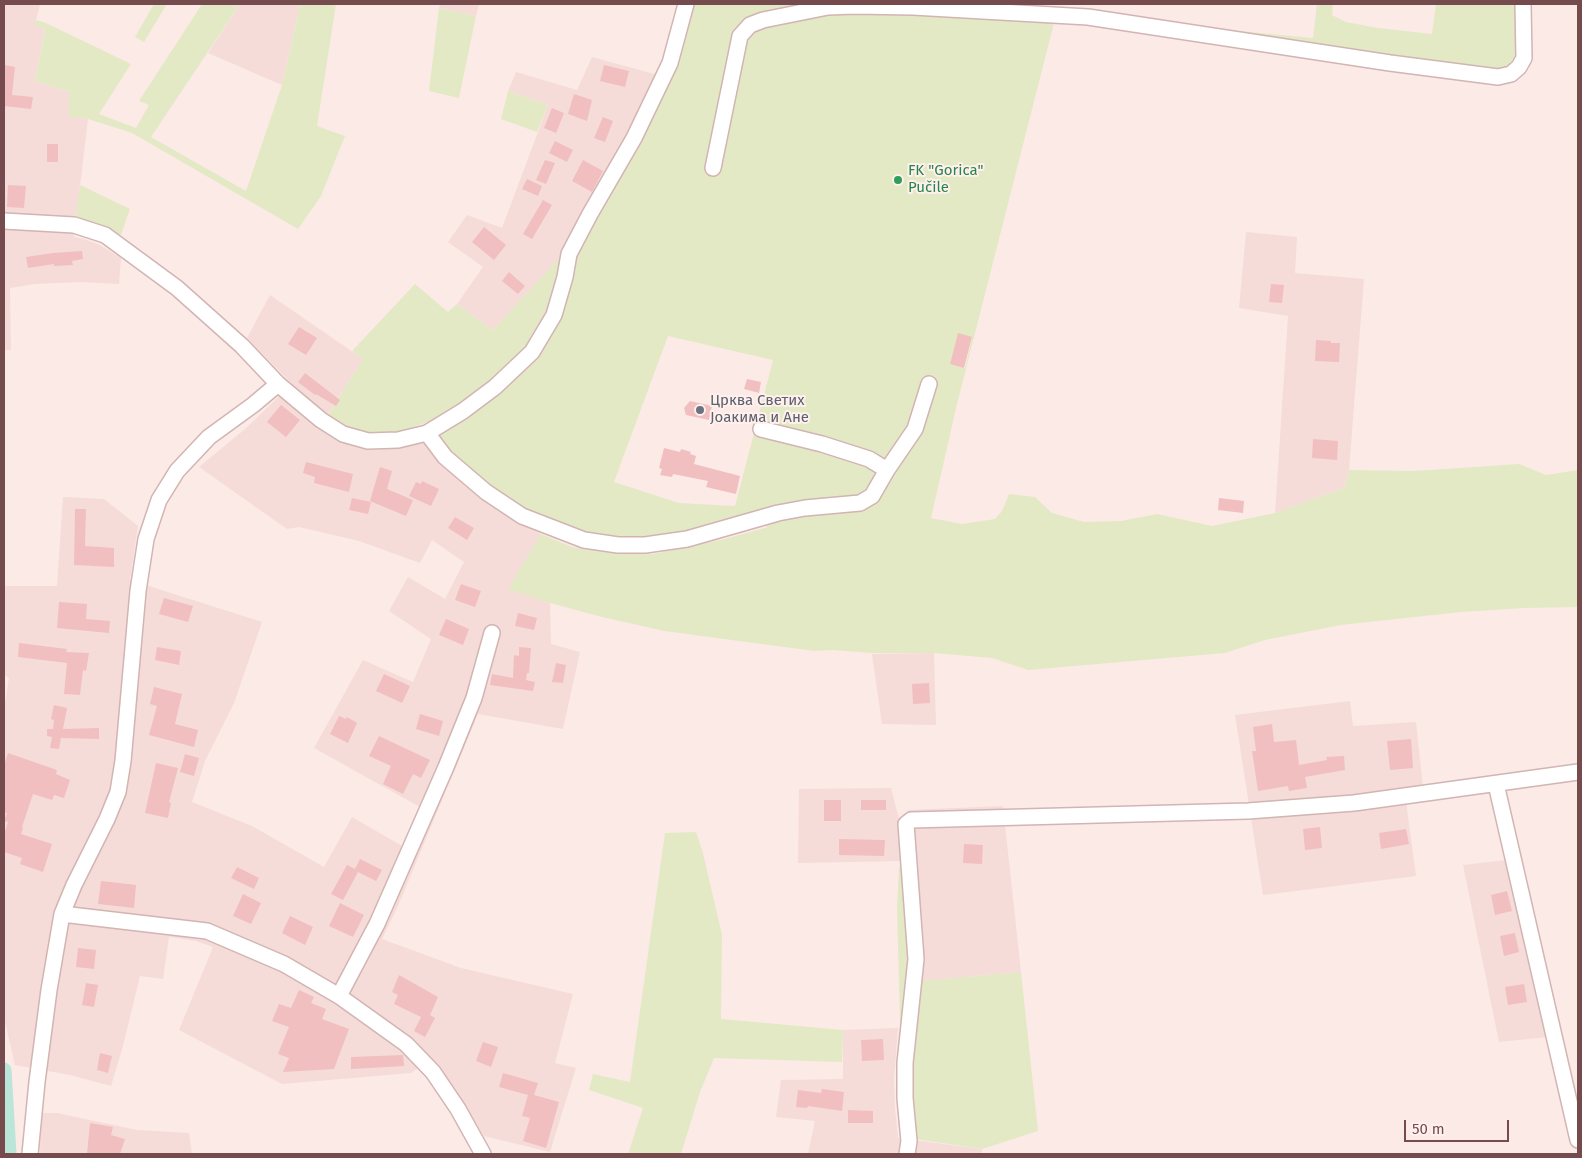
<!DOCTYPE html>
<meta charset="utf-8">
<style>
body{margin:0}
#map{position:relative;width:1582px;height:1158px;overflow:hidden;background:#fceae7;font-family:"Fira Sans",sans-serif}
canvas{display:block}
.frame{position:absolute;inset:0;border:5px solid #754b4e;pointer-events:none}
.scale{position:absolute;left:1404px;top:1120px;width:105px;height:22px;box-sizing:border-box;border:2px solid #754b4e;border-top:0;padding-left:6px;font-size:15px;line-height:18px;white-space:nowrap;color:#754b4e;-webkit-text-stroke:4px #fff0ed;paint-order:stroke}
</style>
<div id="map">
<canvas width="1582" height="1158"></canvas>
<div class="frame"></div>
<div class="scale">50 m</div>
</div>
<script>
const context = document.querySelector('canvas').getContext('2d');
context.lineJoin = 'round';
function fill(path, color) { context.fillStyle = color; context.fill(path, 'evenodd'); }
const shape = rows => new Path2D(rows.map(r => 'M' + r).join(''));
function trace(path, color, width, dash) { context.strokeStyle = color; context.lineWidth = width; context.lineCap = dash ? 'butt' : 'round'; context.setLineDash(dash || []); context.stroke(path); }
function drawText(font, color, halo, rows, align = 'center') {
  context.font = font + ' "Fira Sans",sans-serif'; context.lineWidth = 4; context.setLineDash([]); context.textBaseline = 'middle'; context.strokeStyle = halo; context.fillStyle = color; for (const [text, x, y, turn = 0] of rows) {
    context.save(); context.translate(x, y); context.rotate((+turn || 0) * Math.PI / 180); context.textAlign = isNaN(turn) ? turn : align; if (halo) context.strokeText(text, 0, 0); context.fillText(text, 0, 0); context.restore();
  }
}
fill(shape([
 [4,4,40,4,35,25,45,29,35,81,70,92,69,116,88,119,74,237,84,239,100,245,121,258,119,284,82,282,34,284,10,288,11,350,4,350],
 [240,4,300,4,282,85,208,53],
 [440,4,479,4,476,16,439,8],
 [592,57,658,75,562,255,493,330,457,304,483,267,448,242,467,215,502,228,548,105,508,91,516,72,577,90],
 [1246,232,1297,237,1295,273,1364,279,1349,470,1344,488,1275,513,1288,316,1239,308],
 [270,295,363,359,320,427,337,440,368,450,392,449,426,442,462,479,500,510,541,534,509,589,550,603,551,644,580,652,563,729,478,714,398,906,382,939,461,968,573,994,555,1063,576,1068,550,1152,484,1136,449,1084,425,1058,418,1068,411,1073,282,1084,179,1030,213,947,196,941,169,937,163,979,140,976,123,1046,111,1086,70,1075,15,1065,4,1018,4,709,9,678,4,675,4,586,57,586,63,497,104,499,138,526,130,580,262,622,234,703,205,761,192,802,252,826,324,867,352,817,402,846,420,807,314,748,363,660,413,682,431,639,389,611,408,577,445,599,464,562,432,540,420,563,359,541,299,527,287,529,199,467,245,429,292,384,247,338],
 [934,653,936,725,882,724,872,654],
 [1350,701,1353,726,1416,722,1423,787,1407,789,1407,809,1416,876,1263,895,1235,715],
 [891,788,899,819,902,861,798,863,799,789],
 [1003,806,1021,972,921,981,921,917,912,836,908,810],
 [1507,860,1548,1037,1499,1042,1463,865],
 [898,1028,894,1080,895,1108,898,1138,982,1149,982,1154,808,1154,815,1121,776,1117,781,1080,843,1079,843,1030],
 [41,1113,57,1113,137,1130,189,1133,192,1154,40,1154]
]), '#f5dcd8');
fill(shape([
 [154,4,167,4,144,42,135,37],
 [202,4,240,4,151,137,246,191,282,85,300,4,336,4,317,126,345,136,321,196,298,229,132,133,88,119,68,116,70,92,35,81,45,29,34,25,36,20,46,23,131,64,99,114,136,128,149,105,139,101],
 [699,4,812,4,1055,19,957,404,931,518,962,524,995,519,1002,511,1009,494,1035,497,1052,513,1084,522,1121,521,1157,514,1212,526,1275,513,1344,488,1349,470,1414,471,1519,464,1546,475,1578,470,1578,607,1525,608,1461,612,1341,625,1265,640,1225,653,1028,670,992,658,934,653,872,653,832,650,814,651,664,631,602,617,550,603,508,589,541,534,572,547,605,552,653,554,725,539,768,527,743,516,698,531,650,538,601,536,553,522,519,505,491,488,462,464,439,442,428,422,404,430,374,435,349,429,327,416,363,359,352,351,415,284,448,312,457,304,493,330,562,255,638,143,675,69,693,6],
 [958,334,972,338,965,368,950,364],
 [668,336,773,360,735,506,679,503,614,482],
 [1317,4,1333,4,1332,15,1346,22,1378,28,1432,34,1436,4,1518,4,1516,62,1497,73,1218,29,1313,38],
 [439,8,476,16,459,98,429,91],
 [508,91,548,105,537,132,501,119],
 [80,185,130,209,121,235,94,223,76,219],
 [696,832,703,853,722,935,721,1019,843,1030,842,1062,714,1058,700,1092,681,1154,628,1154,643,1108,589,1090,593,1074,630,1082,665,833],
 [899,867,904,867,909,955,908,982,1021,972,1038,1131,982,1149,915,1139,912,1090,917,1022,900,1022,897,907]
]), '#e3e9c5');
trace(shape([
 [4,1070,9,1154]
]), '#bbe5d9', 15);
fill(shape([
 [4,65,15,67,12,95,33,97,31,109,4,106],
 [604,65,629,71,625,87,600,81],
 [574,94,592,100,587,121,568,114],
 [552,108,564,113,556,133,544,128],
 [603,117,613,121,605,142,594,138],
 [555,141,573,150,567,162,549,153],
 [47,144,58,144,58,162,47,162],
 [545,160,555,163,546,184,536,180],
 [583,160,603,171,592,192,572,181],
 [527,179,542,186,538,196,522,189],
 [8,185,26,186,24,208,7,207],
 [543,200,552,205,532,239,523,234],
 [484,227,506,245,494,260,472,242],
 [82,251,83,259,72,261,73,265,54,266,54,264,28,268,26,257,53,253],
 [509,272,525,286,518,294,502,281],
 [1271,284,1284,285,1282,303,1269,302],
 [299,327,317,338,306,355,288,344],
 [958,333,972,337,964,368,950,364],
 [1316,340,1331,341,1331,343,1340,343,1339,362,1315,361],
 [305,373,340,400,336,406,316,394,315,395,298,382],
 [747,379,761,382,759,393,744,389],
 [690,401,712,406,709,420,686,415,684,408],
 [281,405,300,420,286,437,267,422],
 [1313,439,1338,441,1337,460,1312,458],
 [664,448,680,452,681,449,691,452,690,454,696,456,694,464,740,476,736,494,706,487,708,481,673,474,672,477,660,475,662,469,659,468],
 [306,462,353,474,349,492,314,483,315,477,303,473],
 [380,467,392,471,387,489,413,500,406,516,370,501],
 [422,481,439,489,431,506,409,496,416,482,421,484],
 [352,498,371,502,368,514,349,510],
 [1219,498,1244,501,1243,513,1218,510],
 [75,509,86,509,85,546,114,548,114,567,74,565],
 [455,517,474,528,467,540,448,528],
 [461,584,481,591,475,607,455,600],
 [164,598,193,606,188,622,159,614],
 [59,602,87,604,86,619,110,621,109,633,57,628],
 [518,613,537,618,534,630,515,626],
 [446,619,469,629,463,645,439,635],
 [19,643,67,649,66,652,89,653,86,671,83,670,80,695,64,694,67,663,18,657],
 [157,647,181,651,179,665,155,660],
 [519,647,531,648,529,673,527,673,526,680,535,682,533,691,490,685,492,674,513,678,514,655,519,656],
 [556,663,566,665,563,683,552,682],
 [384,674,410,686,402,703,376,691],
 [929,683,930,703,913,704,912,684],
 [154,687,182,694,175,724,198,730,194,747,149,735,157,706,150,704],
 [54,705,67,708,63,729,99,728,99,739,61,738,59,749,50,748,52,737,47,736,47,729,53,729,54,720,51,719],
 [420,714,443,721,439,736,416,729],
 [339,716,346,719,347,717,357,723,348,743,330,734],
 [1272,724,1274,742,1296,740,1299,765,1327,760,1326,757,1344,756,1345,770,1305,777,1307,788,1289,791,1288,786,1258,791,1252,751,1256,751,1253,727],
 [379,736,430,760,421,778,413,774,403,794,383,784,391,766,369,756],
 [1411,739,1413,768,1390,770,1387,741],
 [8,753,57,770,56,774,70,780,64,798,54,795,52,800,33,794,22,827,23,828,21,834,52,844,43,872,20,864,22,858,4,852,4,835,8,822,4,821,7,813,4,812,4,766],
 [185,754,199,758,194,776,180,772],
 [156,763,178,768,169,802,171,803,168,818,145,813],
 [824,800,841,800,841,821,824,821],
 [861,800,886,800,886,810,861,810],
 [1320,827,1322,848,1305,850,1303,829],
 [1406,829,1409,844,1381,849,1379,833],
 [839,839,885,840,884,856,839,855],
 [964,844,983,845,982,864,963,863],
 [360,859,382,870,376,881,358,872,343,900,331,894,347,865,355,869],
 [237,867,259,878,254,889,231,878],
 [101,881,136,885,134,908,98,904],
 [1507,891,1512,911,1495,915,1491,895],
 [243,894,261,903,251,924,233,916],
 [340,903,364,915,353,937,329,926],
 [290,916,313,927,305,945,282,933],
 [1515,933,1519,952,1504,956,1500,936],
 [78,948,96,950,94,969,76,967],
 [399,975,438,997,430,1015,435,1018,425,1037,414,1031,421,1017,394,1004,398,995,392,992],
 [86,983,98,985,94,1007,82,1005],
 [1524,984,1527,1002,1508,1005,1505,987],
 [299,990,314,997,311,1003,326,1009,322,1019,349,1029,334,1069,283,1072,289,1058,278,1054,289,1027,272,1021,279,1004,291,1008],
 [883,1039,884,1060,862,1061,861,1040],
 [483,1042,498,1047,491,1067,476,1061],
 [100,1053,112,1056,108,1073,97,1070],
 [403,1055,404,1066,351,1069,351,1057],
 [503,1073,538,1083,534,1095,559,1102,546,1148,523,1141,530,1118,522,1116,528,1095,499,1087],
 [822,1089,844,1092,842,1111,808,1106,807,1108,796,1107,798,1090,821,1093],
 [848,1110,873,1111,873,1123,848,1123],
 [90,1123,113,1127,111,1135,125,1139,120,1154,87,1154]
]), '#f1bfc0');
const minor = shape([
 [713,168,740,36,750,25,763,20,828,7,854,6,913,7,1088,17,1390,63,1498,77,1511,74,1519,67,1524,58,1523,4],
 [4,221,74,225,105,235,177,288,242,346,278,384,321,420,343,434,368,441,398,440,427,433,463,411,495,387,532,352,554,315,565,277,569,254,590,214,634,138,670,63,686,4],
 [427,433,445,457,486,492,522,516,584,540,618,545,645,545,687,539,778,513,805,508,860,503,872,496,887,470,869,459,822,444,761,429],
 [887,470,915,429,929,384],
 [1496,784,1578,1140],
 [62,914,207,931,284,964,339,996,406,1044,433,1072,458,1109,483,1154],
 [339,996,377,924,446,767,474,698,492,633],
 [30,1154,37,1082,49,990,62,914,74,885,107,819,118,792,123,761,138,591,146,539,159,500,177,471,209,437,253,405,278,384],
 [907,1154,909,1141,905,1098,905,1063,916,959,906,824,911,820,1248,811,1354,803,1578,772]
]);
trace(minor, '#d2b4b3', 18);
trace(minor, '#fff', 15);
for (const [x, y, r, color] of [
 [898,180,5,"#2e9e5b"],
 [700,410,5,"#6b7280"]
]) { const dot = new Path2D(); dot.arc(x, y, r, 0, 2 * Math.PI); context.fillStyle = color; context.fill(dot); trace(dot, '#fff0ed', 2); }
drawText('15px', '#27864d', '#fff0ed', [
 ["FK \"Gorica\"",908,171],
 ["Pučile",908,188]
], 'left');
drawText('15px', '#5b616d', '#fff0ed', [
 ["Црква Светих",710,401],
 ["Јоакима и Ане",710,418]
], 'left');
</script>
